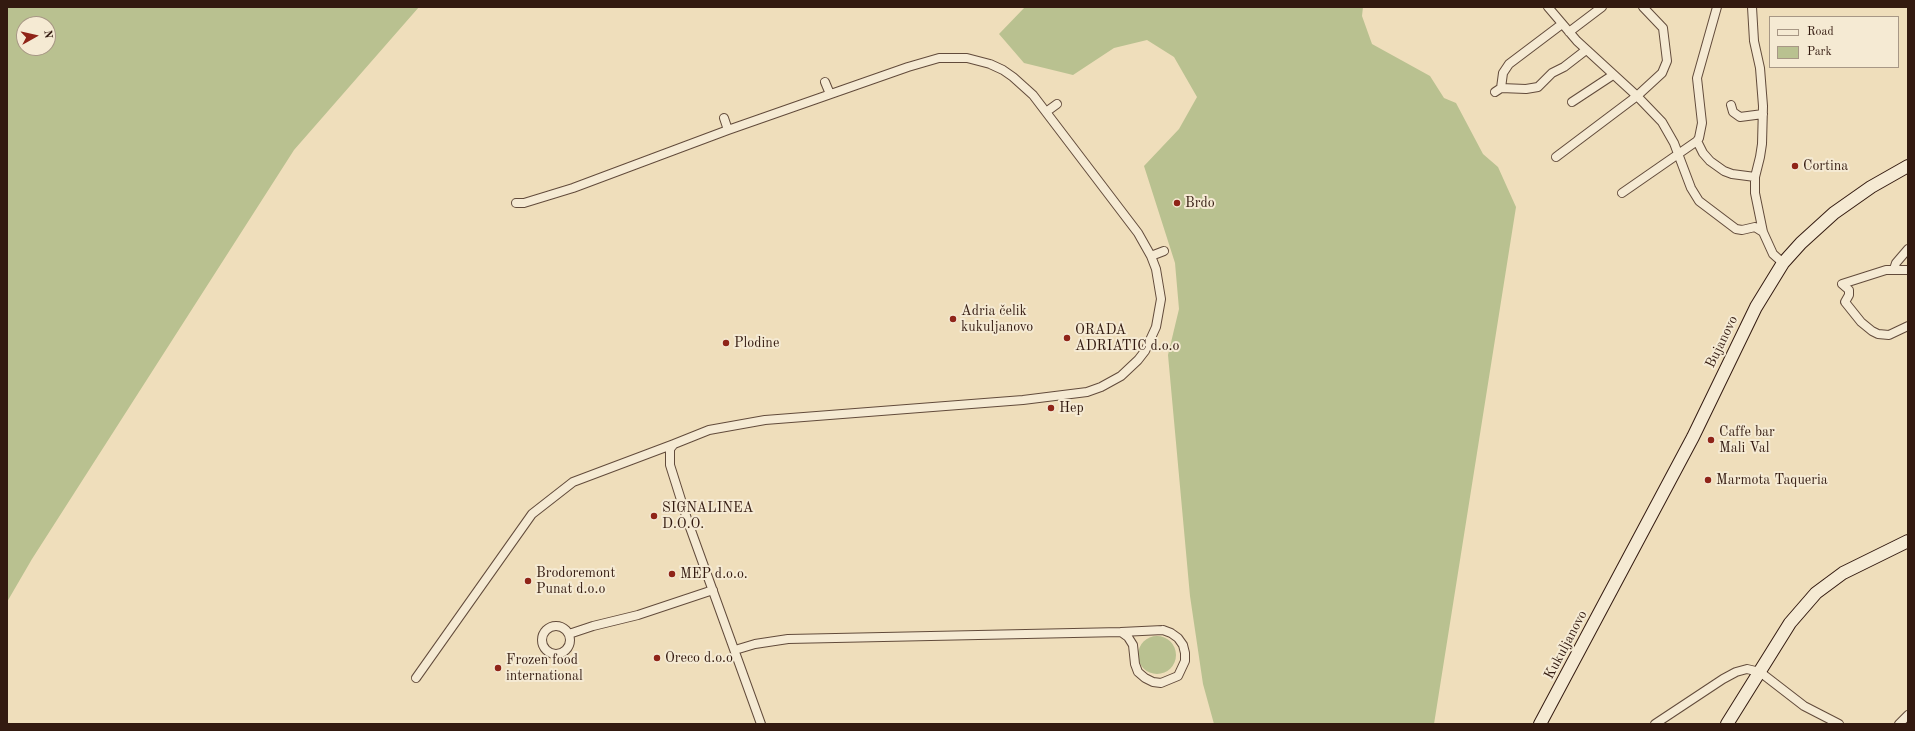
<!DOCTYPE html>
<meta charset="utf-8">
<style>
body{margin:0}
#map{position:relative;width:1915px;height:731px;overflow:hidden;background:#efdebb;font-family:"Old Standard TT",serif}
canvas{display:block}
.frame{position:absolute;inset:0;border:8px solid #331a10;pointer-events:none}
.legend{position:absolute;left:1769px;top:16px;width:130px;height:52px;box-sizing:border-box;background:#f5ead3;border:1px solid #a79785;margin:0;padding:5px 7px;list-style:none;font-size:12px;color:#331a10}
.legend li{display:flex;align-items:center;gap:8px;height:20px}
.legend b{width:20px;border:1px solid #a79785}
.north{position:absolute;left:16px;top:16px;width:40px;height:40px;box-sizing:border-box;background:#f5ead3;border:1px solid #a79785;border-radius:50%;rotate:82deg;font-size:11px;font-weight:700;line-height:16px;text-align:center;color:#331a10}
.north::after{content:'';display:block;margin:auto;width:14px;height:18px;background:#8f2418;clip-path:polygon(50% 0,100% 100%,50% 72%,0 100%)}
</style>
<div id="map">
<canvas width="1915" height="731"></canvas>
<div class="frame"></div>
<ul class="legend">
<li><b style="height:5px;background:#f5ead3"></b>Road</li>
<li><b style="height:11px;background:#b9c190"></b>Park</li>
</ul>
<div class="north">N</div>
</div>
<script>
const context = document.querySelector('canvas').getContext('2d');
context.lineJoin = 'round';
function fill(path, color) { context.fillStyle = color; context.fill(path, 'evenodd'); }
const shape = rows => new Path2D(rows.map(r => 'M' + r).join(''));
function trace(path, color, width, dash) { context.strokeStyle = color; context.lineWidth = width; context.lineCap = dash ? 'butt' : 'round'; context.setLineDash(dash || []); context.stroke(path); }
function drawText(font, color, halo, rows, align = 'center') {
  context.font = font + ' "Old Standard TT",serif'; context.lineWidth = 4; context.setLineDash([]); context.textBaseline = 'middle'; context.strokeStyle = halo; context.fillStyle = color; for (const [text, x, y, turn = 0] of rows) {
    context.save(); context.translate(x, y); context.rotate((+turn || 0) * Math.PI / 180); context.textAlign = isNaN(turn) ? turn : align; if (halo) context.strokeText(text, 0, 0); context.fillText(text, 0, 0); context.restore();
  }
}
fill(shape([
 [7,7,419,7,294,150,32,559,7,602],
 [24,24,48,24,48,48,24,48],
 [1025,7,1363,7,1362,16,1372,44,1430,76,1444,98,1456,103,1483,154,1498,167,1516,207,1434,724,1214,724,1203,684,1190,596,1168,355,1179,309,1175,263,1144,166,1179,129,1197,97,1174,57,1147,40,1114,48,1073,75,1024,63,999,34],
 '1138 655a19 19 0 1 1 38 0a19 19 0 1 1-38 0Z'
]), '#b9c190');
const street = shape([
 [1548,7,1577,41,1637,96,1662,122,1674,143,1691,188,1699,201,1736,229,1742,230,1755,227,1763,232],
 [1752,7,1754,41,1760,68,1763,106,1762,144,1760,157,1755,177,1755,193,1763,232,1773,254,1783,263],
 [1569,32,1602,7],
 [825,82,830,94],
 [1501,88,1503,73,1509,64,1562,24],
 [1495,92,1501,88,1526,89,1538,87,1552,73,1564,67,1586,50],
 [1572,102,1613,75],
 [1731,105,1733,112,1740,117,1763,114],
 [1046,112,1057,104],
 [724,118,728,130],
 [1697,141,1703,153,1710,161,1724,171,1732,174,1755,177],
 [1556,157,1637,96,1662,73,1667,61,1663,28,1643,7],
 [1622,193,1697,141,1699,138,1702,123,1697,78,1717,7],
 [516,203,524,203,573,188,728,130,908,67,939,58,967,58,990,64,1003,70,1013,77,1033,95,1138,233,1151,256,1156,269,1161,299,1156,327,1145,351,1138,360,1121,376,1101,387,1087,392,1023,400,765,420,709,430,674,444,670,449,670,465,688,522,761,724],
 [1151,256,1164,251],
 [1894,269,1896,263,1908,249],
 [1908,270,1886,270,1842,284,1849,290,1849,295,1845,302,1861,322,1872,331,1878,334,1889,335,1908,326],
 '542 640a14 14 0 1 1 28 0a14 14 0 1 1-28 0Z',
 [1163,630,1171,633,1178,638,1183,645,1185,653,1185,661,1178,676,1161,683,1153,682,1145,678,1138,672,1135,664,1133,645,1128,637,1121,632,1163,630],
 [569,634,593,626,638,615,713,590],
 [735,650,755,644,788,639,1121,632],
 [416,678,532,514,573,482,674,444],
 [1655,724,1723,679,1736,672,1747,669,1760,672,1804,706,1839,724],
 [1899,724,1908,715]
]);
const secondary = shape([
 [1540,724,1693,437,1756,307,1783,263,1801,243,1834,213,1871,187,1908,166],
 [1727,724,1790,623,1816,593,1843,573,1908,541]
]);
trace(street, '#624b3b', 10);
trace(secondary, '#331a10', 14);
trace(street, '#f5ead3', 8);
trace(secondary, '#f5ead3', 12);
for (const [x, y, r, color] of [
 [1795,166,4,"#8f2418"],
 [1177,203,4,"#8f2418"],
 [953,319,4,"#8f2418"],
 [1067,338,4,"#8f2418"],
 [726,343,4,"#8f2418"],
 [1051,408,4,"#8f2418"],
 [1711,440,4,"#8f2418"],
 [1708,480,4,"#8f2418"],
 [654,516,4,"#8f2418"],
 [672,574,4,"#8f2418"],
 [528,581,4,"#8f2418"],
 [657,658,4,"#8f2418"],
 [498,668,4,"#8f2418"]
]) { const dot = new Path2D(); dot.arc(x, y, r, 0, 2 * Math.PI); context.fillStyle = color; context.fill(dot); trace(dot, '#f5ead3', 1.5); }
drawText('14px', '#331a10', '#f5ead3', [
 ["Cortina",1803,166],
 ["Brdo",1185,203],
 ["Adria čelik",961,311],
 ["kukuljanovo",961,327],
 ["ORADA",1075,330],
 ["ADRIATIC d.o.o",1075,346],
 ["Plodine",734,343],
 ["Hep",1059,408],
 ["Caffe bar",1719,432],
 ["Mali Val",1719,448],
 ["Marmota Taqueria",1716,480],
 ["SIGNALINEA",662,508],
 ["D.O.O.",662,524],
 ["Brodoremont",536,573],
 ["Punat d.o.o",536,589],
 ["MEP d.o.o.",680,574],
 ["Oreco d.o.o",665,658],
 ["Frozen food",506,660],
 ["international",506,676]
], 'left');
drawText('14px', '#331a10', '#f5ead3', [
 ["Bujanovo",1722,342,-64],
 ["Kukuljanovo",1566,645,-62]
]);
</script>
